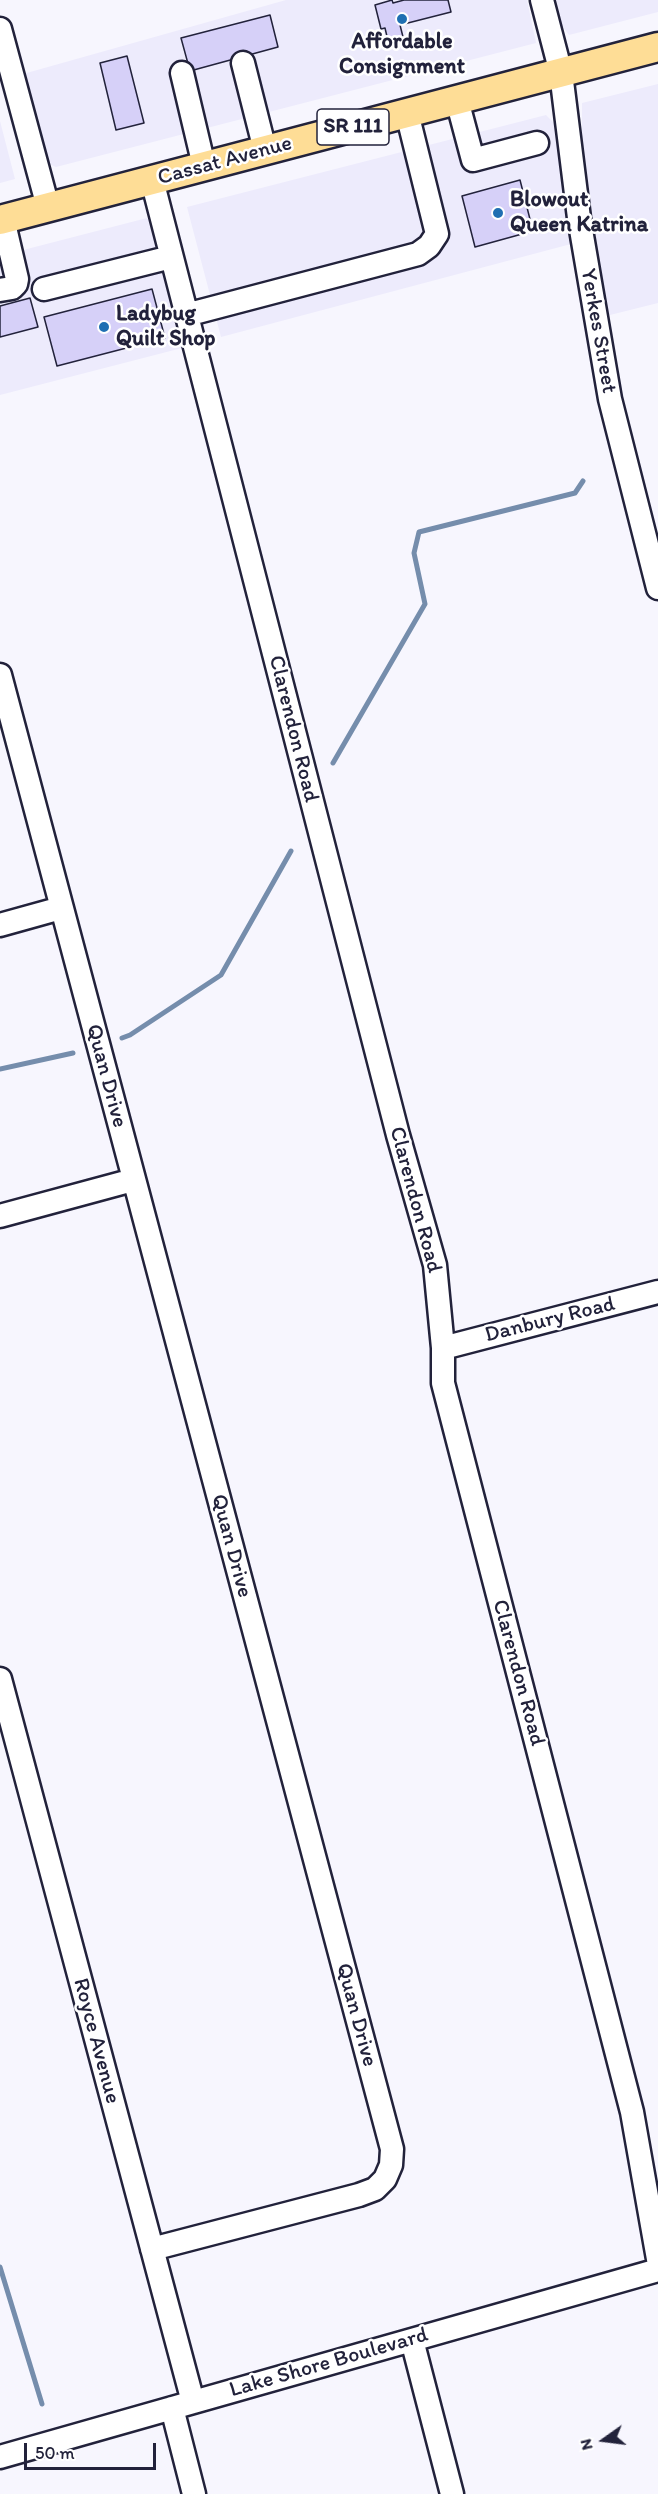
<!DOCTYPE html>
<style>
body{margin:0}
#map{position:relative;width:658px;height:2494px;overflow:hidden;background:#f7f6fe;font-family:Itim,sans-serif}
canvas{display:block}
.north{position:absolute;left:574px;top:2410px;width:60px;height:60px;-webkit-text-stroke:4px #fff;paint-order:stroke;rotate:256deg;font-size:16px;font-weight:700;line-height:24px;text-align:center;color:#22223b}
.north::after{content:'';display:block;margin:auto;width:21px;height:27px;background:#22223b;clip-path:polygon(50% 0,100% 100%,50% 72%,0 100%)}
.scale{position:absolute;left:24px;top:2443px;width:132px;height:27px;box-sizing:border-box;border:3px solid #22223b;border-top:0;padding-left:8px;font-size:18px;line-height:21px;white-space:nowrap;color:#22223b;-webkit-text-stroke:4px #fff;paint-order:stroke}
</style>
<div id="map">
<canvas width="658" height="2494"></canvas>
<div class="north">N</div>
<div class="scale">50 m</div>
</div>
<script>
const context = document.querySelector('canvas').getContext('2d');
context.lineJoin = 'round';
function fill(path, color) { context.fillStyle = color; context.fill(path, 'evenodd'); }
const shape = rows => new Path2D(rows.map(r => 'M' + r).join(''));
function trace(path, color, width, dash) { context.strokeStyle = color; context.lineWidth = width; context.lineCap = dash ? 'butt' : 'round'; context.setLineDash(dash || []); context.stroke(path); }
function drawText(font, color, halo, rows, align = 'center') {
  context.font = font + ' Itim,sans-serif'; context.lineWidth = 5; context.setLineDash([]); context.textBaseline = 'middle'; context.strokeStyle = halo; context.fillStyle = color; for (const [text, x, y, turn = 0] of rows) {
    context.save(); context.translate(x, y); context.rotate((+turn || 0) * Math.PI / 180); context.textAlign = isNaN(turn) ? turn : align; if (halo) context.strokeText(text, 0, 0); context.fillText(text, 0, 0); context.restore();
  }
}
fill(shape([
 [286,0,527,0,536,43,56,167,47,163,23,74],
 [554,0,658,0,658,12,569,35,559,22],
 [658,84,658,303,606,316,582,138,582,103],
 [546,115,555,124,559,138,571,244,221,337,187,207],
 [0,121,15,179,0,183],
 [147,218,151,223,182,348,0,395,0,256]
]), '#edebfc');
trace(shape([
 [333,763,425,604,414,553,419,532,575,493,583,481],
 [122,1038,130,1035,221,975,291,851],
 [0,1069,73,1053],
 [0,2267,42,2404]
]), '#758dac', 5);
const building = shape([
 [392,0,393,3,404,0,448,0,451,12,400,25,404,41,389,45,385,28,381,29,375,5,392,0],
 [270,15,278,47,190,71,181,38,270,15],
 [127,56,144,123,116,130,100,63,127,56],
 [520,180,533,231,475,247,462,196,520,180],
 [152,289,165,338,57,366,44,317,152,289],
 [30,298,38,327,0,337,0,306,30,298]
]);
fill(building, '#d6d0f8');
trace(building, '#22223b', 1.5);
const minor = shape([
 [542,0,561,73,579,218,610,399,658,588],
 [0,29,48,207],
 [243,63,265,150],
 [182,73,204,166],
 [457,100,473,160,537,143],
 [152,180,398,1135,435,1265,443,1348,443,1383,632,2112,658,2259],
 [44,289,171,257],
 [0,290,12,288,16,284,17,279,3,219],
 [186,315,418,254,429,246,437,234,407,113],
 [0,675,392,2149,391,2165,385,2179,375,2189,359,2195,152,2249],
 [0,925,61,908],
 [0,1216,133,1180],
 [443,1348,658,1292],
 [0,1679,193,2402],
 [412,2340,452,2494],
 [172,2408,194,2494],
 [0,2457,658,2270]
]);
const major = shape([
 [0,220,658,47]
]);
trace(minor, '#22223b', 27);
trace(major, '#22223b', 33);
trace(minor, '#fff', 22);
trace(major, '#fedd96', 28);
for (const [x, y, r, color] of [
 [402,19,6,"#1f6fb2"],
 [498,213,6,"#1f6fb2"],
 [104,327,6,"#1f6fb2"]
]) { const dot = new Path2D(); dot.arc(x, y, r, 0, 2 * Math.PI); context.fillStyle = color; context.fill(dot); trace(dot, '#fff', 2); }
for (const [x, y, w] of [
 [353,127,72]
]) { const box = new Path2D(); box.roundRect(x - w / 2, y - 18, w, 36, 4.5); context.fillStyle = '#fff'; context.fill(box); trace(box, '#22223b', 1.5); }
drawText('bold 21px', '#22223b', null, [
 ["SR 111",353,127]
]);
drawText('bold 22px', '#22223b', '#fff', [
 ["Affordable",402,42,"center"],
 ["Consignment",402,67,"center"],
 ["Blowout",510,200],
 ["Queen Katrina",510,225],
 ["Ladybug",116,314],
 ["Quilt Shop",116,339]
], 'left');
drawText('22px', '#22223b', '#fff', [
 ["Cassat Avenue",225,161,-15],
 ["Yerkes Street",598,331,80],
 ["Clarendon Road",293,729,76],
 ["Quan Drive",106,1076,75],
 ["Clarendon Road",415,1200,75],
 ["Danbury Road",550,1320,-14],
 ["Quan Drive",231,1546,75],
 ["Clarendon Road",518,1673,75],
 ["Quan Drive",356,2015,75],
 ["Royce Avenue",96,2041,75],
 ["Lake Shore Boulevard",329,2363,-16]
]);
</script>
